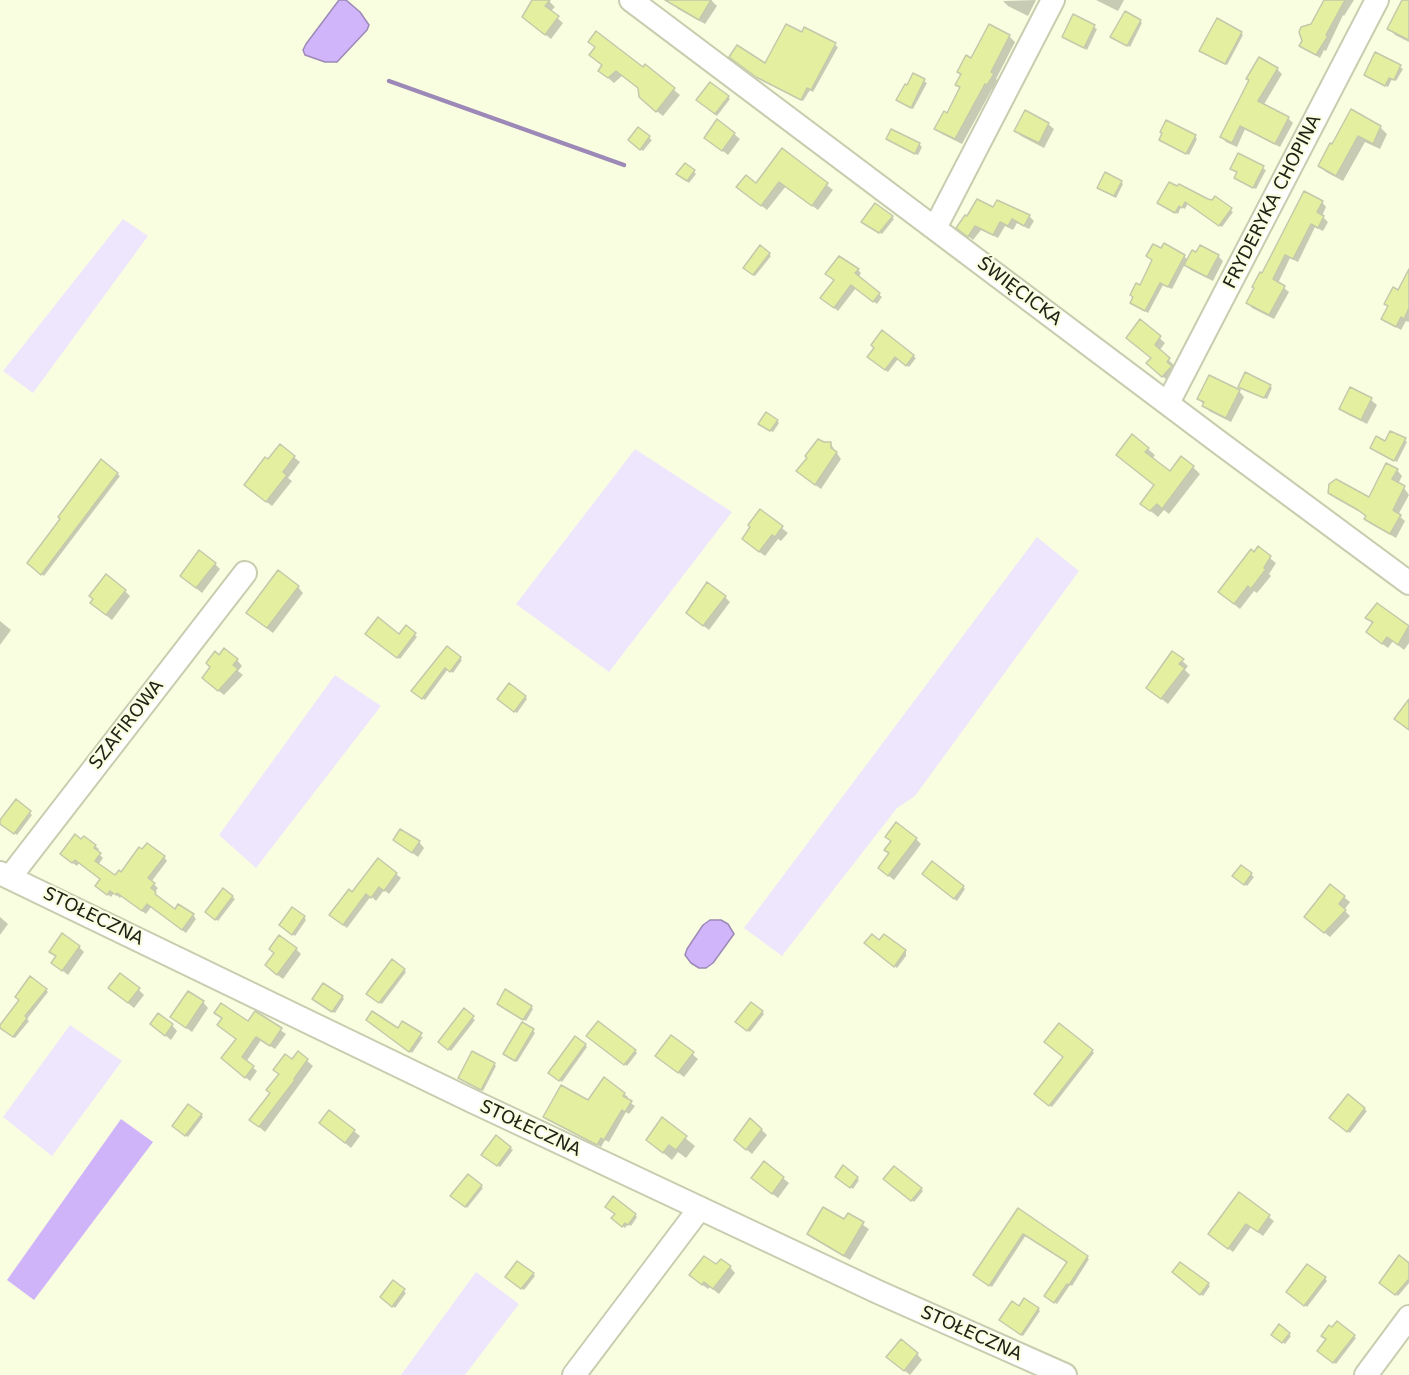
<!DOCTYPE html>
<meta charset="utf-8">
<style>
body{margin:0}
canvas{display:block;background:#fafee0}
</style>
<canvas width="1409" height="1375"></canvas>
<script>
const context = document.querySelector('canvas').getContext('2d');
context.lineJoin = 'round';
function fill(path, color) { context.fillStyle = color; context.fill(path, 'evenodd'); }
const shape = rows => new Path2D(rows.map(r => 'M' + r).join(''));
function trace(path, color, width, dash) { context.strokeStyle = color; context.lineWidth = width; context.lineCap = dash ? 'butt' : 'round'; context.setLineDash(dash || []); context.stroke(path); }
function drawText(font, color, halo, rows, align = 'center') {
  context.font = font + ' "DejaVu Sans",sans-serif'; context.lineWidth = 4.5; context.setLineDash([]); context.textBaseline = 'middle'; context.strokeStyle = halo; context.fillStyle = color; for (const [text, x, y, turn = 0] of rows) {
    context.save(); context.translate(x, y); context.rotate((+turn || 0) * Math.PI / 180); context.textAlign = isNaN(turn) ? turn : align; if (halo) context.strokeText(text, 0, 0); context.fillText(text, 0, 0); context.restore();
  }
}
fill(shape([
 [123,219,148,236,33,393,3,371],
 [635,449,732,512,609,672,516,604],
 [1037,537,1079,571,915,796,897,808,782,956,744,928],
 [335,675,381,706,256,868,219,835],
 [70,1025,122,1061,52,1156,3,1117],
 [476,1272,519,1304,465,1375,401,1375]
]), '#eee6fc');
fill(shape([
 [121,1119,153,1142,34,1300,7,1280]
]), '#cfb4fa');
const water = shape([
 [339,0,346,0,360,12,369,25,367,30,337,62,325,62,305,55,303,50,306,44,339,0],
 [710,920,721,920,728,924,734,934,713,963,706,968,699,968,691,963,685,955,687,949,703,925,710,920]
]);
fill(water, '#d1b5fb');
trace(water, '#9c89b7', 1.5);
fill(shape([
 [535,0,549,1,555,7,550,12,563,23,551,39,529,22],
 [674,0,711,0,717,6,705,24,678,9,673,3],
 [1036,0,1028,16,1008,6,1003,1],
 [1096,0,1124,0,1118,11],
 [1325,0,1354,0,1344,16,1343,15,1326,51,1324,50,1320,58,1301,46],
 [1404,0,1409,0,1409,42,1395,35,1389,28],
 [1074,16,1097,29,1087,50,1064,37],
 [1140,21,1142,23,1130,47,1112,37],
 [805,29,838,47,813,92,810,90,803,101,760,79,765,65,802,34],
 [1241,33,1243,35,1227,65,1203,53],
 [1009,36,1015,42,996,79,999,81,994,90,992,89,962,144,942,134,936,128,948,115,961,89,957,85],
 [1376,54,1403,69,1396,81,1392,79,1388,87,1365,75],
 [645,66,680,95,663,116,646,103,639,89,623,75,614,83,600,71,643,69],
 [1277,69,1282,74,1263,106,1288,118,1293,123,1280,147,1245,129,1237,147,1226,142,1222,137,1250,81],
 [914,75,927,83,913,109,900,102],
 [728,97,730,99,717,116,700,102],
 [1351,111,1380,127,1387,134,1380,149,1365,142,1343,181,1326,172,1320,166,1333,146],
 [1048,124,1054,129,1044,148,1021,136,1016,131],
 [638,129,652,140,643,151,633,142],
 [892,131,920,145,922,147,918,155,890,141,887,139],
 [734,134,740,139,728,155,706,138],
 [1195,136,1197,139,1189,155,1161,140],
 [783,150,833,190,818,210,786,186,767,210,744,192,757,185],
 [1239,155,1266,170,1256,189,1235,178,1238,173,1234,171],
 [694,172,696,174,689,183,681,176],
 [1121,182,1123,184,1116,198,1101,190],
 [1218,200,1233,212,1222,227,1188,203,1185,209,1181,207,1178,214,1159,202],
 [1322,202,1326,207,1322,216,1328,222,1323,231,1315,227,1298,262,1290,258,1278,283,1289,292,1274,319,1252,308,1248,303,1262,275],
 [994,209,1029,216,1034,221,1029,229,1017,223,1013,230,1005,226,998,238,981,230,973,240,963,232],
 [892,217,894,219,882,234,865,224],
 [760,247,771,256,755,276,747,270],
 [1184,256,1188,260,1218,256,1223,261,1213,281,1191,270,1185,264,1172,289,1163,285,1148,313,1131,303,1153,261],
 [858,270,861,273,858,278,882,297,877,304,856,288,838,311,826,301],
 [1409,272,1409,322,1406,321,1401,330,1383,319,1389,307,1386,304,1399,292],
 [1140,321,1165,343,1159,351,1174,365,1171,368,1176,373,1168,381,1153,368,1152,358],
 [913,356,916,358,909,367,898,359,888,372,869,357],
 [1270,386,1272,388,1267,399,1242,389],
 [1351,389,1371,400,1377,405,1367,424,1347,414,1341,409],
 [1239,391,1244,397,1231,422,1209,411,1199,399],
 [777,421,779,423,773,432,762,426],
 [1405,440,1407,442,1397,462,1372,448],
 [830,443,841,459,821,489,804,477,823,444],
 [280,446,300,462,288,478,292,481,272,506,251,490],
 [1148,449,1155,455,1152,459,1171,473,1193,467,1200,474,1169,514,1164,510,1158,517,1142,504,1156,486,1124,461],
 [1397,470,1402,476,1398,484,1404,488,1409,495,1398,515,1405,521,1396,538,1371,524,1366,519,1367,516,1335,498,1329,492,1369,499],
 [117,474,120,476,44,576,31,565],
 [761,511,788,533,781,541,778,539,765,556,749,544],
 [1258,549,1276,563,1269,574,1271,576,1257,593,1254,591,1240,609,1225,597],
 [215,564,220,569,202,593,187,581],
 [298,587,303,593,273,633,253,618],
 [125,591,130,596,112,620,97,608],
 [725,597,730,602,709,630,693,618],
 [1377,605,1409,628,1409,643,1404,650,1393,641,1388,648,1373,637,1373,624,1367,618],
 [0,621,11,630,0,645],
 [406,627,417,637,400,659,369,636,399,636],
 [447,648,462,660,453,673,448,669,425,700,415,693],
 [1173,653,1188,666,1185,670,1190,675,1168,704,1154,693],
 [219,657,237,660,242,666,238,671,243,675,224,695,209,683],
 [525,697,527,699,517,713,501,701],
 [16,801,32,815,17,835,2,824],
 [916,839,921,844,894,880,885,873,892,842],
 [395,840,419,842,424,848,418,857],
 [95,846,99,849,97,852,103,858,98,865,115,877,164,857,167,861,151,882,158,888,154,893,175,911,193,915,196,919,186,933,151,907,146,914,122,895,120,898,114,893,111,897,101,889,101,880,79,863,77,866,66,858],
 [378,860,401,878,389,894,384,890,376,901,371,896,347,928,335,919],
 [1241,867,1254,877,1247,886,1236,878],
 [926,876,963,887,965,889,957,901],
 [1330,886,1350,902,1344,910,1350,916,1330,937,1311,922],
 [224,890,235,899,218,921,209,915],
 [0,917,8,924,0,935],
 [304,917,306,920,295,936,283,927],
 [880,942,906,952,906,956,897,968,868,945],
 [79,947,84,952,68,975,53,963,57,957,51,952],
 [296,949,301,954,283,979,272,971],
 [404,970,406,972,382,1004,370,996],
 [46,990,48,992,27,1019,29,1021,15,1038,3,1029],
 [139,990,144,995,134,1008,116,993],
 [342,997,344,999,335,1013,316,1001],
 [203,1002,208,1008,192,1032,178,1022],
 [501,1006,531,1007,533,1009,526,1021],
 [464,1010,475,1020,451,1051,442,1044],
 [762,1012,764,1014,750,1032,739,1024],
 [255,1013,286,1034,275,1049,261,1040,246,1062,257,1071,250,1081,227,1062,237,1040,219,1025,248,1024],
 [152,1024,172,1025,177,1031,171,1040],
 [398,1030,423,1037,412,1053,394,1041],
 [533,1031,535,1033,517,1062,507,1056],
 [672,1037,698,1059,684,1077,663,1061],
 [590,1038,635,1051,637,1053,627,1066],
 [585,1045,587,1047,562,1082,552,1075],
 [1092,1051,1094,1053,1052,1107,1038,1096,1065,1057],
 [298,1053,313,1066,265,1132,257,1125,280,1075,275,1070,292,1061],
 [494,1064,496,1066,483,1091,462,1080],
 [624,1094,628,1097,626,1100,635,1106,629,1114,626,1112,609,1142,605,1140,601,1147,545,1117,589,1102],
 [1348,1096,1367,1111,1350,1133,1333,1120],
 [329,1112,360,1136,351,1148,321,1123],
 [201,1115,203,1117,188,1137,176,1128],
 [663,1120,695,1146,686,1158,678,1152,672,1160,648,1140],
 [751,1120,767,1135,752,1154,741,1145],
 [496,1137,513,1150,500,1167,485,1157],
 [764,1163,789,1183,778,1198,758,1183],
 [468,1176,483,1188,467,1208,452,1196],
 [857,1178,859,1180,853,1189,839,1179],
 [888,1181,921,1189,923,1191,914,1202],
 [1239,1194,1274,1221,1263,1236,1251,1227,1233,1252,1215,1238],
 [1019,1210,1089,1259,1072,1286,1070,1285,1057,1304,1048,1298,1068,1263,1026,1235,992,1287,977,1277],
 [635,1215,637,1217,631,1226,628,1224,625,1228,615,1220],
 [848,1215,869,1229,850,1260,814,1239,809,1234,844,1221],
 [1409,1265,1409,1283,1398,1296,1383,1285],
 [730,1267,735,1273,719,1294,710,1287,708,1289,696,1280],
 [1174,1272,1208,1284,1210,1286,1203,1296],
 [533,1274,535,1276,524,1290,509,1279],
 [1325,1278,1327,1281,1307,1307,1290,1294],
 [393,1282,406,1293,395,1308,384,1299],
 [1019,1308,1038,1309,1040,1311,1023,1336,1003,1322],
 [1280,1326,1291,1336,1285,1344,1273,1334],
 [1354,1336,1356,1338,1336,1364,1321,1353],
 [917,1354,922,1360,910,1375,894,1362]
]), '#0003');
trace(shape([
 [389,81,624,165]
]), '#9c89b7', 4.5);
const building = shape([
 [532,0,550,0,545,6,559,16,545,35,522,17,532,0],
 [665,0,711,0,699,20,665,0],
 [1324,0,1345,0,1326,35,1328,36,1316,55,1299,46,1302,41,1299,32,1301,27,1311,24,1324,0],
 [1402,0,1409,0,1409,40,1387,29,1402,0],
 [1125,11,1141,20,1127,46,1110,37,1125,11],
 [1073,14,1095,25,1084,48,1062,37,1073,14],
 [1217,18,1242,32,1225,64,1199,51,1217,18],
 [786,24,802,32,804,27,836,43,811,90,807,88,801,100,756,77,729,57,737,45,765,63,786,24],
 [989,24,1010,35,991,72,994,74,987,85,985,84,955,139,934,129,944,111,947,113,960,87,955,85,961,74,957,72,966,55,971,58,989,24],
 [596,31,643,67,645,64,675,88,656,112,639,97,638,88,616,71,608,78,598,71,602,65,589,55,595,47,588,42,596,31],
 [1375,52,1401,65,1394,80,1389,78,1385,86,1364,75,1375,52],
 [1259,57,1278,68,1258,101,1289,117,1275,144,1240,126,1232,143,1220,137,1249,80,1246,79,1259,57],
 [913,73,925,79,911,108,896,100,905,84,907,85,913,73],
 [710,82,729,96,715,114,696,100,710,82],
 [1351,109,1381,126,1373,144,1358,136,1336,176,1318,166,1330,143,1332,144,1351,109],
 [1025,110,1049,123,1039,143,1014,131,1025,110],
 [717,119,735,133,722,151,704,138,717,119],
 [1166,120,1196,135,1186,154,1159,140,1162,133,1160,132,1166,120],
 [638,127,650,136,640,150,628,140,638,127],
 [891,129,920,143,915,154,886,139,891,129],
 [782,148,828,183,812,206,779,182,761,206,736,187,746,175,756,183,782,148],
 [1238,153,1264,166,1253,188,1234,178,1237,172,1230,169,1238,153],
 [685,163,695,170,687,181,676,174,685,163],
 [1105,172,1122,181,1114,196,1097,188,1105,172],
 [1169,182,1177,186,1179,184,1208,199,1212,200,1215,196,1232,208,1219,226,1185,202,1182,208,1179,206,1175,213,1157,203,1169,182],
 [1304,191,1323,201,1317,212,1324,216,1318,228,1311,224,1293,259,1285,255,1273,279,1285,286,1269,315,1246,303,1254,288,1252,287,1260,272,1262,273,1304,191],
 [977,199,993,207,997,200,1030,215,1024,226,1012,219,1008,226,1000,222,993,235,975,226,968,237,956,228,965,215,967,216,977,199],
 [875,203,893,216,879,233,861,222,875,203],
 [1164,243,1185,255,1168,287,1160,283,1145,311,1130,303,1133,297,1130,295,1136,283,1140,285,1152,260,1146,256,1153,244,1161,248,1164,243],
 [760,245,770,253,753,275,743,268,760,245],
 [1200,245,1219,255,1207,277,1184,265,1192,250,1196,252,1200,245],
 [839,256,859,269,855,273,880,293,873,302,851,285,834,308,820,298,834,280,825,274,839,256],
 [1409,269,1409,308,1404,319,1401,317,1396,327,1381,319,1388,306,1384,304,1393,287,1398,290,1409,269],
 [1140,319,1161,336,1155,345,1170,358,1167,362,1172,366,1162,377,1146,363,1151,358,1126,338,1140,319],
 [882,330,914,355,906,366,895,357,885,370,867,357,874,348,871,345,882,330],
 [1245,372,1271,385,1264,398,1238,387,1245,372],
 [1209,375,1240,390,1226,418,1202,406,1204,402,1197,399,1209,375],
 [1350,387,1372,398,1361,420,1339,409,1350,387],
 [766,412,778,420,770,431,758,424,766,412],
 [1390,431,1406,438,1394,461,1370,448,1376,436,1385,441,1390,431],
 [1132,434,1149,448,1145,452,1170,471,1181,456,1194,466,1162,509,1157,504,1150,511,1140,504,1154,485,1116,455,1132,434],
 [818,439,824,442,831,442,831,448,837,452,815,485,796,471,807,458,805,456,818,439],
 [280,444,295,456,283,472,287,475,266,502,244,485,265,457,268,459,280,444],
 [101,459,118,473,41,575,27,563,60,519,58,517,101,459],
 [1386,463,1398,469,1392,479,1405,486,1393,510,1401,515,1390,534,1364,519,1366,516,1358,510,1328,493,1329,484,1336,479,1369,497,1386,463],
 [760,509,783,526,775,537,772,535,759,552,742,539,750,527,748,525,760,509],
 [1258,546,1271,556,1264,568,1266,569,1251,589,1248,586,1234,604,1218,592,1251,549,1254,552,1258,546],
 [199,550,216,563,196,588,180,576,199,550],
 [278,570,299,586,267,628,246,613,278,570],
 [106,574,126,590,106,615,90,603,93,599,89,596,106,574],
 [707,582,726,596,703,626,686,613,707,582],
 [1377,603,1409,626,1398,645,1387,637,1382,644,1366,632,1373,622,1365,618,1377,603],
 [378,617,399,634,406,625,416,633,397,658,365,634,378,617],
 [447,646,461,657,450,672,445,668,422,699,411,691,447,646],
 [224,648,238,659,233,665,238,669,218,691,202,678,210,667,206,663,215,651,219,655,224,648],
 [1172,651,1184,659,1179,664,1185,668,1161,699,1146,688,1172,651],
 [509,683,526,696,514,712,497,699,509,683],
 [1409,699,1409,730,1394,719,1409,699],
 [16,799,31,811,14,834,0,824,0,820,16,799],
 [896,822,917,838,888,876,878,868,889,853,884,850,891,841,885,837,896,822],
 [400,829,420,841,412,853,393,840,400,829],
 [75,834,81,839,84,836,96,845,94,848,101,853,95,861,115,875,119,870,121,872,139,847,142,849,147,843,165,856,148,878,155,883,151,888,156,892,155,894,175,909,178,904,194,914,182,930,147,904,142,911,117,893,116,895,110,891,107,895,95,886,100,879,75,860,72,863,60,854,75,834],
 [378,858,397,873,384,891,379,887,371,898,366,894,343,925,329,915,349,889,352,892,378,858],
 [932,861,964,886,954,899,922,874,932,861],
 [1241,865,1252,873,1244,885,1232,876,1241,865],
 [1330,884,1345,896,1339,904,1346,910,1324,933,1304,917,1330,884],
 [223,888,233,896,215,920,205,912,223,888],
 [292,907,305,916,292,935,279,925,292,907],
 [62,933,80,946,62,971,51,963,56,956,49,952,62,933],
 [872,934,879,940,884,934,906,950,894,967,864,943,872,934],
 [279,935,297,948,277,975,265,965,274,953,269,949,279,935],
 [392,959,405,969,379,1003,366,994,392,959],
 [120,973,140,988,128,1003,108,988,120,973],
 [30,976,47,989,25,1016,27,1018,13,1037,0,1028,0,1025,19,1000,15,997,30,976],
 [323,983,343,996,332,1012,312,999,323,983],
 [505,989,532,1006,523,1020,497,1004,505,989],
 [188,991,204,1001,186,1028,170,1017,188,991],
 [751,1002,763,1011,747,1031,735,1022,751,1002],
 [221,1003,248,1021,255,1011,282,1028,270,1046,256,1037,242,1057,254,1066,245,1078,221,1058,236,1039,217,1025,222,1018,214,1013,221,1003],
 [464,1008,474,1016,448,1050,438,1042,464,1008],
 [372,1011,398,1028,402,1021,422,1033,409,1052,366,1020,372,1011],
 [158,1013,173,1024,165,1036,150,1024,158,1013],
 [598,1021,636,1050,624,1065,586,1036,598,1021],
 [522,1022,534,1029,515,1061,503,1054,522,1022],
 [1059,1023,1093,1050,1049,1106,1034,1094,1063,1057,1044,1042,1059,1023],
 [671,1035,694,1052,678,1073,655,1056,671,1035],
 [575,1036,586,1044,559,1081,548,1073,575,1036],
 [298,1051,308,1059,294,1079,295,1080,259,1127,249,1120,270,1093,266,1090,279,1074,273,1070,285,1054,292,1059,298,1051],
 [472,1051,495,1063,481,1090,458,1078,472,1051],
 [604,1077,625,1093,623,1096,632,1101,625,1112,622,1110,604,1140,601,1138,597,1145,543,1117,561,1085,588,1100,604,1077],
 [1348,1094,1365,1108,1347,1132,1329,1118,1348,1094],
 [188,1104,202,1114,185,1136,172,1126,188,1104],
 [329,1110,355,1130,345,1143,319,1123,329,1110],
 [662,1117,687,1136,676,1150,669,1145,663,1153,646,1140,662,1117],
 [750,1118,762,1129,746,1150,734,1140,750,1118],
 [496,1135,511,1147,497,1166,481,1155,496,1135],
 [764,1161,784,1177,772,1194,751,1178,764,1161],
 [843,1165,858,1177,850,1188,835,1177,843,1165],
 [894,1166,922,1188,911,1201,883,1179,894,1166],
 [468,1174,482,1185,465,1207,450,1196,468,1174],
 [1239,1192,1270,1215,1258,1232,1246,1224,1228,1249,1208,1234,1239,1192],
 [613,1196,636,1214,628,1225,625,1223,622,1227,611,1218,615,1214,605,1207,613,1196],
 [823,1207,844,1219,848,1213,864,1222,844,1256,807,1234,823,1207],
 [1018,1208,1088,1256,1069,1285,1067,1284,1054,1303,1044,1296,1067,1262,1023,1234,989,1286,973,1275,1018,1208],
 [1399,1255,1409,1263,1409,1279,1395,1295,1379,1283,1399,1255],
 [704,1256,716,1264,721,1259,731,1266,713,1289,704,1282,702,1285,689,1275,704,1256],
 [517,1261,534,1273,521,1289,505,1277,517,1261],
 [1180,1262,1209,1283,1200,1295,1172,1272,1180,1262],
 [1307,1264,1326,1277,1304,1306,1286,1292,1307,1264],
 [393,1280,405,1289,392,1307,380,1297,393,1280],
 [1024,1298,1039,1308,1021,1335,999,1320,1012,1301,1019,1306,1024,1298],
 [1337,1321,1355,1335,1333,1363,1317,1351,1326,1339,1321,1336,1329,1325,1332,1327,1337,1321],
 [1279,1324,1290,1333,1282,1343,1271,1335,1279,1324],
 [901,1339,918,1353,904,1371,886,1357,901,1339]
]);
fill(building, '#e5efa0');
trace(building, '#c4c9ab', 1.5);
const minor = shape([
 [631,0,1220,443,1409,583],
 [935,228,1053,0],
 [1168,403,1377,0],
 [0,873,472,1101,878,1292,1065,1375],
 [10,877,245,573],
 [574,1375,700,1208],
 [1366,1375,1409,1317]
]);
trace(minor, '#c9cdb0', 26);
trace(minor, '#fff', 22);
drawText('18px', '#222318', '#fafee0', [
 ["FRYDERYKA CHOPINA",1273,202,-63],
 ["ŚWIĘCICKA",1019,292,37],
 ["SZAFIROWA",127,725,-52],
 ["STOŁECZNA",93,917,26],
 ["STOŁECZNA",530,1129,25],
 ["STOŁECZNA",971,1334,24]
]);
</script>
